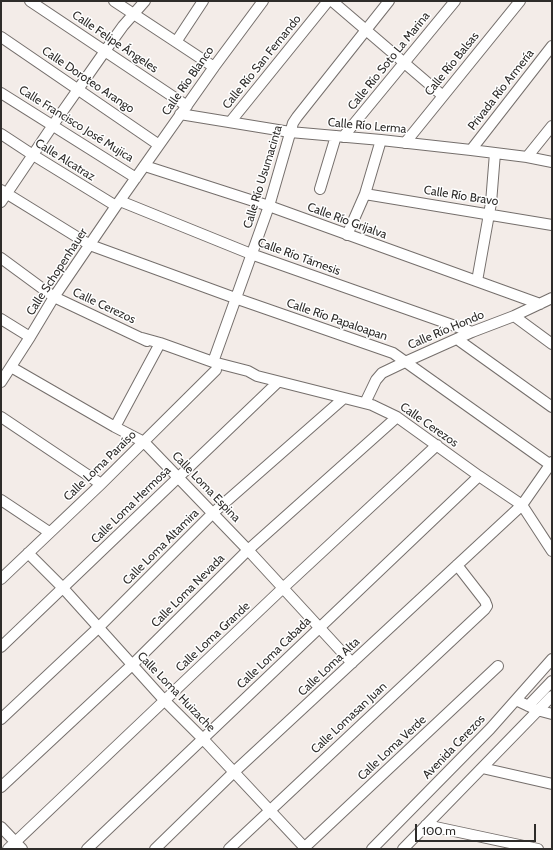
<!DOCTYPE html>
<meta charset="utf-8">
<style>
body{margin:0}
#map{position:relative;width:553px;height:850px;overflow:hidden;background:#f3ece8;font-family:Cabin,sans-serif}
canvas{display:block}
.frame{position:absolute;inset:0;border:2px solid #2e2c2a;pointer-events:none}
.scale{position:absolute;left:415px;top:824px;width:121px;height:18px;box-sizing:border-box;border:2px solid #2e2c2a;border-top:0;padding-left:5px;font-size:12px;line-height:14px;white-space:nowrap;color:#2e2c2a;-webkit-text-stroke:3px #fff;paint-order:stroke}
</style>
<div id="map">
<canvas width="553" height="850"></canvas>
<div class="frame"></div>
<div class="scale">100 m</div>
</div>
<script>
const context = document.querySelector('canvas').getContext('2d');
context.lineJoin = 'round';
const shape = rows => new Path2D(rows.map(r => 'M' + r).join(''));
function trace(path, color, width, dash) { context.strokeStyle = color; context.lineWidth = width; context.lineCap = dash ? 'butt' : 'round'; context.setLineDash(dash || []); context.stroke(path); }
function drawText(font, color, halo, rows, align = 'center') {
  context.font = font + ' Cabin,sans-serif'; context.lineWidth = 3; context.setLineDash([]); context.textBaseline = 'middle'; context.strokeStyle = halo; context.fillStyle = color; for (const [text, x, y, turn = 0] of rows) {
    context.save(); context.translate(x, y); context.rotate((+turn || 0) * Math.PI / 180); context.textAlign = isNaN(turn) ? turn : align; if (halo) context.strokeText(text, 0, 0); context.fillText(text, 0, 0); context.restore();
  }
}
const minor = shape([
 [30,1,187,106],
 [114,1,214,67],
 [332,1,443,96],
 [1,37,159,145],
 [176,42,203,1],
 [1,93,136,178],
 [180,114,290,132,381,140,471,150,527,157,552,162],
 [231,121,328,1],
 [1,134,33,155,116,206],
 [343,137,455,1],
 [405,143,520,1],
 [471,150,552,46],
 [527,157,552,126],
 [145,166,269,206,540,304],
 [320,189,336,136],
 [1,190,90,245,235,298,393,353,552,466],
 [365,194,552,225],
 [120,201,251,254,472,332],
 [1,202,53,125,105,51,123,26,145,1],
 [347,235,365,194,381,140],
 [1,258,54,297,147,341],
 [477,281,491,203,495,153],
 [514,316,552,344],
 [1,319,30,337],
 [142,338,160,343,213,362,248,371,257,376,372,405,397,417,479,476,522,505,552,551],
 [457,339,552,407],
 [213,362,269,206,293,123,297,117,389,1],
 [11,367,115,427,144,442,248,550,352,663],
 [1,382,30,337,54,297,116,206,214,67,263,1],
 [365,403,376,380,382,373,405,362,472,332,514,316,552,298],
 [1,417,101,484],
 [115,427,158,347],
 [1,500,49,532],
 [28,553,63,588,164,700,203,739,306,849],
 [1,579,101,484,216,370],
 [1,647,278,382],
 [516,700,537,710,552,714],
 [528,706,552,681],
 [1,719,98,628,213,513,344,398],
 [482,768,552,784],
 [1,787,132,665,248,550,397,417],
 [426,825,538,849],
 [1,827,22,849],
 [8,849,283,588,437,445],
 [87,849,479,476],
 [155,849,234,772,522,505,552,462],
 [229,849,485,609,487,606,485,601,457,565],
 [303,849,498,666],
 [372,849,490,729,552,659],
 [403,849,552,696]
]);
trace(minor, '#756f6c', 12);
trace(minor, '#fff', 10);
drawText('12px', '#2e2c2a', '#fff', [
 ["Calle Felipe Ángeles",115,42,34],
 ["Calle Río Soto La Marina",389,61,-51],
 ["Calle Río San Fernando",262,62,-51],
 ["Calle Río Balsas",452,64,-51],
 ["Calle Doroteo Arango",88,80,34],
 ["Calle Río Blanco",188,81,-55],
 ["Privada Río Armería",501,90,-52],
 ["Calle Francisco José Mujica",76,124,32],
 ["Calle Río Lerma",367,126,5],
 ["Calle Alcatraz",65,160,32],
 ["Calle Río Usumacinta",263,177,-73],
 ["Calle Río Bravo",461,196,9],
 ["Calle Río Grijalva",347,221,20],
 ["Calle Río Támesis",299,257,20],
 ["Calle Schopenhauer",57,272,-57],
 ["Calle Cerezos",104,306,25],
 ["Calle Río Papaloapan",337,320,19],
 ["Calle Río Hondo",446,330,-23],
 ["Calle Cerezos",429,425,35],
 ["Calle Loma Paraíso",100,466,-44],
 ["Calle Loma Espina",206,487,46],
 ["Calle Loma Hermosa",131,505,-44],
 ["Calle Loma Altamira",161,547,-45],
 ["Calle Loma Nevada",188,591,-45],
 ["Calle Loma Grande",213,637,-43],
 ["Calle Loma Cabada",274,653,-44],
 ["Calle Loma Alta",329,667,-43],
 ["Calle Loma Huizache",176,692,46],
 ["Calle Lomasan Juan",349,718,-43],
 ["Avenida Cerezos",454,747,-46],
 ["Calle Loma Verde",392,748,-43]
]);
</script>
